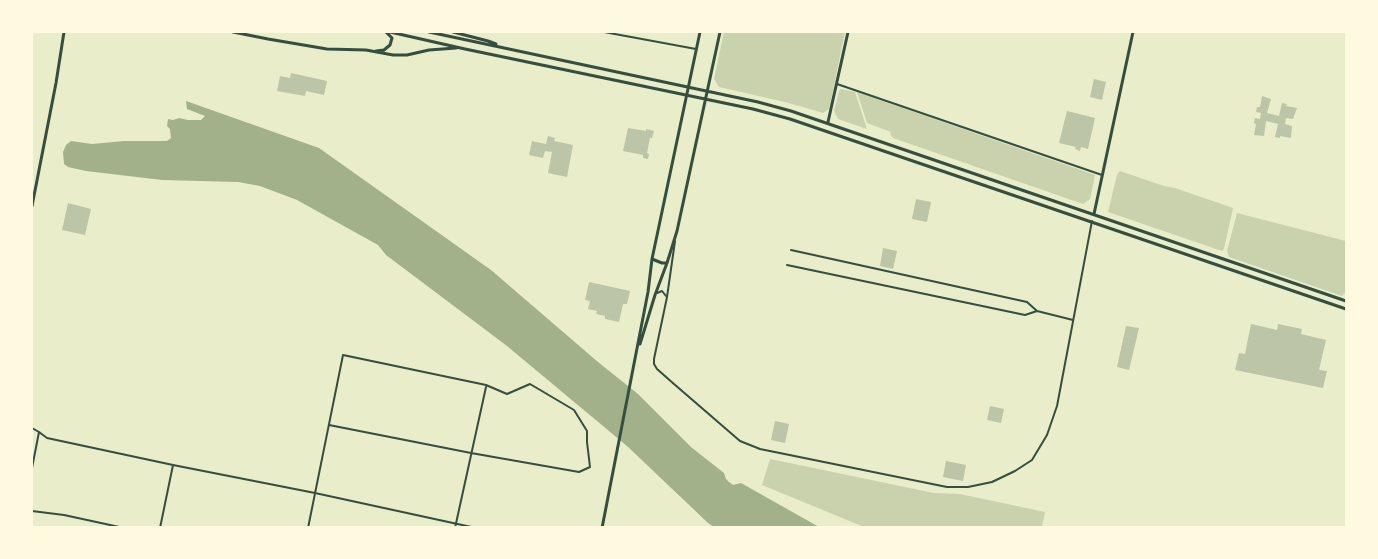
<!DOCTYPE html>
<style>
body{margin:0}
#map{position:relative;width:1378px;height:559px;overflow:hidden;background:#e9edc9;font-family:"PT Sans Narrow",sans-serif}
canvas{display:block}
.frame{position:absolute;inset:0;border:33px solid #fefae0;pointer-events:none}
</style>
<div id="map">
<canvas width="1378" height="559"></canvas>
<div class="frame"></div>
</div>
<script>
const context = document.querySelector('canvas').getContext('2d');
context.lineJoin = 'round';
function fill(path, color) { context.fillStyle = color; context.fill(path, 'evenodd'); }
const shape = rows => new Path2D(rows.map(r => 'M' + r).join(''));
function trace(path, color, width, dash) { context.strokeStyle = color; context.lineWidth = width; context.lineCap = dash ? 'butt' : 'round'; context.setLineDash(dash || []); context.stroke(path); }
fill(shape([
 [724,32,845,32,829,109,823,113,789,103,719,87,714,79],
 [841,89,855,92,867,129,838,119,834,111,839,91],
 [857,92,1095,175,1090,199,1083,204,893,138,890,134,891,132,867,123],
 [1120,171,1164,186,1175,188,1233,208,1224,249,1222,251,1108,212,1117,175],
 [1237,213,1346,241,1346,269,1345,279,1346,279,1346,292,1342,296,1229,257,1227,251],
 [770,459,934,493,960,494,1045,512,1042,527,864,527,762,485]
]), '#cad2ad');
fill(shape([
 [186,101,319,148,491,270,598,362,638,394,691,447,724,473,726,479,729,482,733,485,741,483,819,527,714,527,708,523,627,446,507,346,386,255,378,245,297,200,260,186,238,182,162,180,86,171,68,167,64,164,63,152,66,145,71,141,92,144,124,141,167,141,171,138,170,129,167,126,168,119,173,120,179,118,188,120,201,120,205,116,187,109]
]), '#a3b18a');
fill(shape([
 [291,73,327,81,324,95,306,91,305,96,277,91,280,76,290,78],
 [1094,79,1106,82,1102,100,1090,97],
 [1262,96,1271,99,1267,113,1279,116,1282,103,1287,104,1286,106,1297,108,1293,119,1286,118,1285,124,1292,126,1291,138,1280,136,1280,138,1275,137,1278,124,1266,121,1264,136,1254,135,1256,124,1254,123,1255,118,1260,119,1261,113,1256,112,1257,107,1260,107],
 [1067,111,1095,118,1088,149,1081,147,1080,151,1075,149,1076,147,1059,143],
 [628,128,646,131,646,129,654,131,652,138,650,138,647,153,649,154,648,159,643,158,643,155,623,151],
 [548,136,555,138,554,141,573,145,567,177,548,173,552,152,545,151,543,158,529,155,532,141,546,144],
 [916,199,931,202,927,222,912,219],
 [68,203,91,209,85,235,62,230],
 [883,248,897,251,893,269,880,266],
 [589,282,630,291,627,304,623,304,619,322,605,319,605,316,596,314,597,311,588,309,590,301,585,300],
 [1251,324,1277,330,1278,324,1302,329,1301,334,1326,340,1319,370,1327,371,1323,388,1235,370,1239,353,1245,354],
 [1126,326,1139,328,1129,370,1117,367],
 [990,406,1004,409,1001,423,987,420],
 [775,421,789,424,785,443,771,440],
 [946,461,966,465,963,481,943,477]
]), '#bcc5a7');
trace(shape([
 [604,32,696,49],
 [837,84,1102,175],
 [675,241,667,297,654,359,654,364,657,369,674,384,740,441,760,449,947,487,968,487,992,482,1015,471,1032,460,1047,435,1057,406,1092,221],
 [791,250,1027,302,1037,311],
 [787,265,1025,315,1037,311,1073,320],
 [657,293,662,291,666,296],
 [32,428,39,432,47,438,173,465,315,493,476,528],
 [32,468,39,432],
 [32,511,64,515,124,528],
 [160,528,173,465],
 [308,528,343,355,486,385,507,394,530,384,574,410,587,431,587,442,590,467,579,472,471,453,329,425],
 [455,528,486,387]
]), '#344e41', 2);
trace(shape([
 [828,122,848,32],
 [1094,214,1133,32]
]), '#344e41', 3);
trace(shape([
 [233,32,268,39,327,49,366,50,393,55,407,55,429,50,456,48],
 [390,32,465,49,753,109,790,119,1346,309],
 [429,32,758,102,791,111,1346,301],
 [453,32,488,41,496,44],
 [376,51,384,50,390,45,392,38,386,32],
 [32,206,56,83,64,32],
 [652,259,662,263,667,263],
 [640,344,655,295,667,263,677,231,720,32],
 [602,528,648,292,652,259,700,32]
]), '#344e41', 3);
</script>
